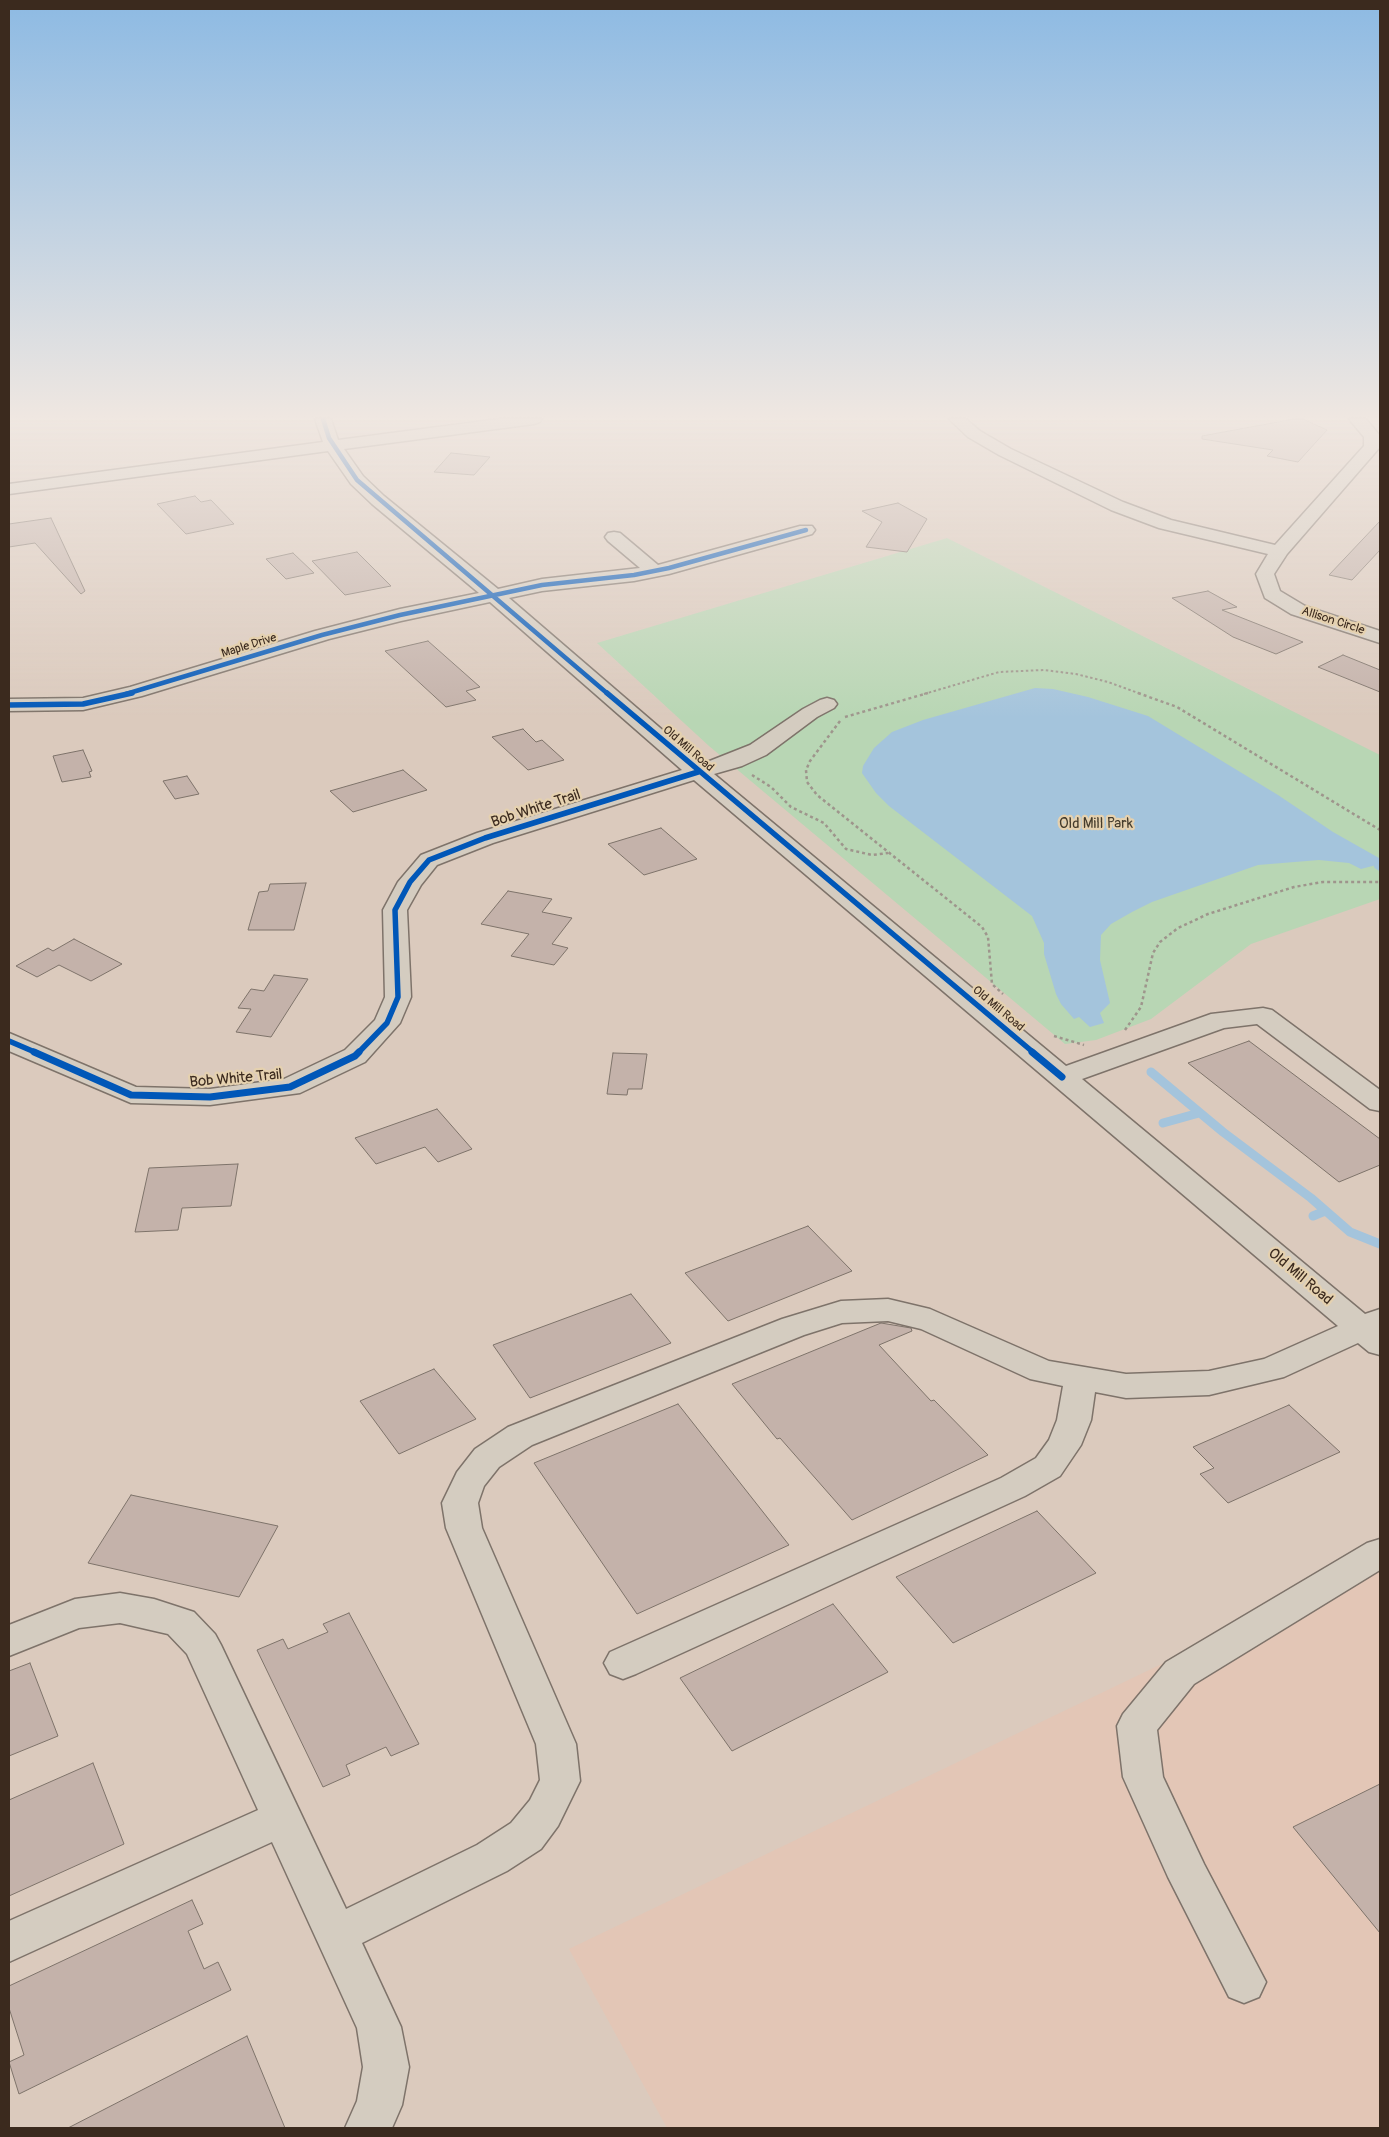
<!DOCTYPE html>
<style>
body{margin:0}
#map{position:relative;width:1389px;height:2137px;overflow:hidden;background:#dbcabd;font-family:Pangolin,sans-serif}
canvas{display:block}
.frame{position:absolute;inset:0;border:10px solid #3b2a1e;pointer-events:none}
</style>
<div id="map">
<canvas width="1389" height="2137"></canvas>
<div class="frame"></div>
</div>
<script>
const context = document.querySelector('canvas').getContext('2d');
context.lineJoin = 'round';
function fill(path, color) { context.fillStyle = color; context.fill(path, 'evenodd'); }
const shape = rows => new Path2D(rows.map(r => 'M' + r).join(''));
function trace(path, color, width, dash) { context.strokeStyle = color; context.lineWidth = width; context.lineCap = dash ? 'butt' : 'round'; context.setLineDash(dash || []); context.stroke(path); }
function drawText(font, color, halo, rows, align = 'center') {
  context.font = font + ' Pangolin,sans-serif'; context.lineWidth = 4.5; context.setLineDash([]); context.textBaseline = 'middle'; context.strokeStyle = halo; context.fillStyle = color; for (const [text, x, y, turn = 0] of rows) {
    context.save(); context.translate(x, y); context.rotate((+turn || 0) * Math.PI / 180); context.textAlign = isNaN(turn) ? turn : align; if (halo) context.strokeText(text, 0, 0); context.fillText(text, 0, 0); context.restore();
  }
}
fill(shape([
 [1380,1559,1380,2128,667,2128,569,1949]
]), '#e3c6b6');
fill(shape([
 [947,538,1380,755,1380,899,1251,944,1151,1019,1096,1040,1065,1044,709,746,597,643]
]), '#b8d6b4');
fill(shape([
 [1035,688,1053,689,1088,697,1148,716,1278,795,1333,832,1379,858,1380,864,1361,869,1349,863,1319,860,1258,865,1152,902,1132,912,1111,924,1101,935,1100,960,1110,1003,1100,1013,1104,1023,1090,1027,1079,1017,1074,1019,1061,1004,1056,994,1044,954,1044,943,1032,916,889,806,876,793,862,773,863,766,874,748,892,732,923,720]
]), '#a4c4dc');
trace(shape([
 [1377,866,1380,868]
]), '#a4c4dc', 6);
trace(shape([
 [1151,1072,1223,1132,1311,1198,1350,1232,1380,1244],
 [1163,1123,1199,1113],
 [1313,1216,1325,1211]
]), '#a4c4dc', 9);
const building = shape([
 [1294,419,1303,419,1327,430,1298,462,1267,456,1273,450,1202,439,1202,436,1294,419],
 [451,453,490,457,474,475,434,472,451,453],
 [195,496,201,502,211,500,234,524,186,534,157,504,195,496],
 [898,503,927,519,907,552,866,547,882,522,862,511,898,503],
 [51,518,85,591,81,594,35,543,9,547,9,524,51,518],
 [1380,521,1380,550,1352,580,1329,575,1380,521],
 [357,552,391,586,345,595,312,561,357,552],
 [293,553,314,573,286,579,266,559,293,553],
 [1208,591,1237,607,1222,610,1303,642,1276,654,1233,637,1172,598,1208,591],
 [428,641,480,687,466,691,476,700,446,707,385,651,428,641],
 [1343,655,1380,670,1380,692,1318,667,1343,655],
 [523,729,536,742,542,740,564,760,528,770,492,737,523,729],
 [83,750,92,771,89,772,91,777,62,782,53,756,83,750],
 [403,770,427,790,353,812,330,791,403,770],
 [187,776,199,794,175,799,163,781,187,776],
 [661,828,697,859,644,875,608,844,661,828],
 [306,883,294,930,248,930,259,892,268,891,270,884,306,883],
 [508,891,552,899,542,912,572,918,552,944,568,948,554,965,511,956,529,934,481,924,508,891],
 [74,939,122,964,91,981,59,965,37,977,16,966,48,948,53,951,74,939],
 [274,975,308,979,271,1037,236,1032,251,1009,238,1008,251,989,264,991,274,975],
 [1249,1041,1380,1139,1380,1165,1339,1182,1188,1063,1249,1041],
 [613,1053,647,1054,642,1089,628,1089,627,1095,607,1094,613,1053],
 [437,1109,472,1149,438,1162,425,1147,376,1164,355,1138,437,1109],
 [238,1164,231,1206,182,1208,178,1230,135,1232,149,1168,238,1164],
 [808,1226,852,1271,728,1321,685,1273,808,1226],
 [631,1294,671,1343,530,1398,493,1345,631,1294],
 [881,1323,911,1328,912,1331,879,1345,931,1401,934,1400,988,1455,852,1520,780,1438,777,1439,732,1384,881,1323],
 [434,1369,476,1419,399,1454,360,1401,434,1369],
 [678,1404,789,1545,637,1614,534,1463,678,1404],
 [1289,1405,1340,1452,1228,1503,1200,1474,1214,1468,1193,1447,1289,1405],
 [131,1495,278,1526,239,1597,88,1563,131,1495],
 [1037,1511,1096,1573,953,1643,896,1577,1037,1511],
 [833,1604,888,1672,732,1751,680,1678,833,1604],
 [349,1613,419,1744,391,1756,386,1747,346,1765,350,1775,323,1787,257,1650,283,1639,288,1649,328,1632,323,1624,349,1613],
 [30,1663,58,1736,9,1756,9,1671,30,1663],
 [93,1763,124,1844,9,1896,9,1800,93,1763],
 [1380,1784,1380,1933,1293,1827,1380,1784],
 [192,1900,203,1924,188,1931,204,1969,218,1962,231,1990,19,2094,9,2062,24,2055,9,2008,9,1986,192,1900],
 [247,2036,285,2128,68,2128,247,2036]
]);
fill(building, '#c4b2aa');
trace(building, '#7e736a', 1);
const minor = shape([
 [315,419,331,419,338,440,499,419,542,419,540,422,534,424,344,449,363,476,384,496,498,589,542,579,640,568,608,541,605,537,608,533,614,532,620,533,658,565,800,526,812,526,815,530,812,534,669,574,634,581,542,591,509,598,702,764,750,745,803,709,820,700,827,698,834,700,837,704,834,708,817,717,766,755,742,766,714,774,1066,1066,1211,1014,1263,1008,1272,1010,1380,1090,1380,1111,1370,1109,1257,1024,1224,1028,1082,1079,1365,1314,1380,1309,1380,1355,1369,1352,1358,1343,1284,1377,1209,1395,1126,1398,1095,1392,1091,1420,1081,1445,1060,1476,1025,1496,636,1674,623,1679,610,1674,604,1663,610,1652,1001,1478,1036,1458,1049,1440,1057,1420,1063,1386,1030,1379,921,1329,888,1321,842,1323,804,1335,532,1445,499,1467,484,1486,478,1503,482,1528,576,1744,580,1781,558,1826,541,1849,507,1871,362,1943,401,2027,409,2067,402,2105,392,2128,345,2128,357,2101,363,2067,357,2028,272,1842,9,1962,9,1921,258,1810,187,1654,168,1634,120,1623,79,1628,9,1656,9,1625,75,1599,120,1593,154,1599,194,1612,215,1634,221,1645,346,1909,477,1845,511,1823,530,1800,540,1780,536,1744,446,1528,442,1503,457,1472,475,1449,508,1427,782,1319,841,1301,888,1299,930,1309,1049,1361,1126,1374,1209,1371,1264,1359,1338,1326,694,780,493,843,437,865,421,885,407,910,411,997,400,1023,365,1062,300,1093,210,1105,131,1103,9,1051,9,1033,136,1087,210,1089,284,1079,345,1050,375,1020,385,997,383,910,398,882,421,855,477,833,682,770,490,602,401,621,329,639,142,696,83,710,9,711,9,699,83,698,130,687,315,631,400,609,479,593,372,504,351,484,328,451,9,494,9,484,323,442,315,419],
 [949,419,966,419,980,431,1011,449,1123,502,1171,520,1275,545,1364,446,1364,437,1349,419,1366,419,1380,436,1380,447,1287,554,1274,574,1280,591,1305,606,1380,631,1380,643,1291,614,1265,598,1256,574,1268,554,1159,528,1111,510,999,455,968,437,949,419],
 [1380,1539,1380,1570,1194,1684,1157,1730,1163,1777,1204,1864,1266,1982,1259,1997,1244,2003,1229,1997,1168,1877,1123,1777,1117,1726,1123,1714,1166,1662,1367,1543,1380,1539]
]);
trace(minor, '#7e736a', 3);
trace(shape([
 [924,694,999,672,1044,670,1076,674,1108,682,1141,694]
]), '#9e958c', 2, [2.5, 2.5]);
trace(shape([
 [1138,693,1177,707,1380,830],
 [845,717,928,693],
 [840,721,810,761,806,770,807,782,817,795,982,927,988,937,992,984,1003,994],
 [752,775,771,787,791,807,824,823,846,849,872,855,888,853],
 [1125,1030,1141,1007,1153,953,1160,942,1178,928,1208,914,1294,887,1323,882,1380,882],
 [1054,1036,1084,1045]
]), '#9e958c', 2.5, [3, 3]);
fill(minor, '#d4ccc0');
trace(shape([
 [323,419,329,438,357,480,608,694],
 [126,694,322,635,400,615,542,585,634,575,669,568,806,530]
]), '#0057b8', 4.5);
trace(shape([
 [607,693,1034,1053],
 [9,705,83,704,132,693],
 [9,1041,37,1053],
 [358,1053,387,1023,398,997,395,910,410,882,429,860,485,838,698,772]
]), '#0057b8', 5.5);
trace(shape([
 [34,1052,131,1095,210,1097,290,1087,355,1056,359,1052],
 [1032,1052,1062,1077]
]), '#0057b8', 7);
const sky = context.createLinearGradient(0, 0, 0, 718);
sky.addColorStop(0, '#8dbae3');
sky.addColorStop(0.58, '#efe7e1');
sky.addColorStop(1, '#efe7e100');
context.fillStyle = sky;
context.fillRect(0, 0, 1389, 718);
drawText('12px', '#3b2a1e', '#e5d1af', [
 ["Allison Circle",1333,621,18],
 ["Maple Drive",249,646,-17],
 ["Old Mill Road",688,749,41],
 ["Old Mill Road",998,1009,40]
]);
drawText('15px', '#3b2a1e', '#e5d1af', [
 ["Bob White Trail",536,809,-18],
 ["Bob White Trail",236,1079,-5],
 ["Old Mill Road",1300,1277,40]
]);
drawText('15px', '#453c2c', '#e5d1af', [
 ["Old Mill Park",1096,824]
]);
</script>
